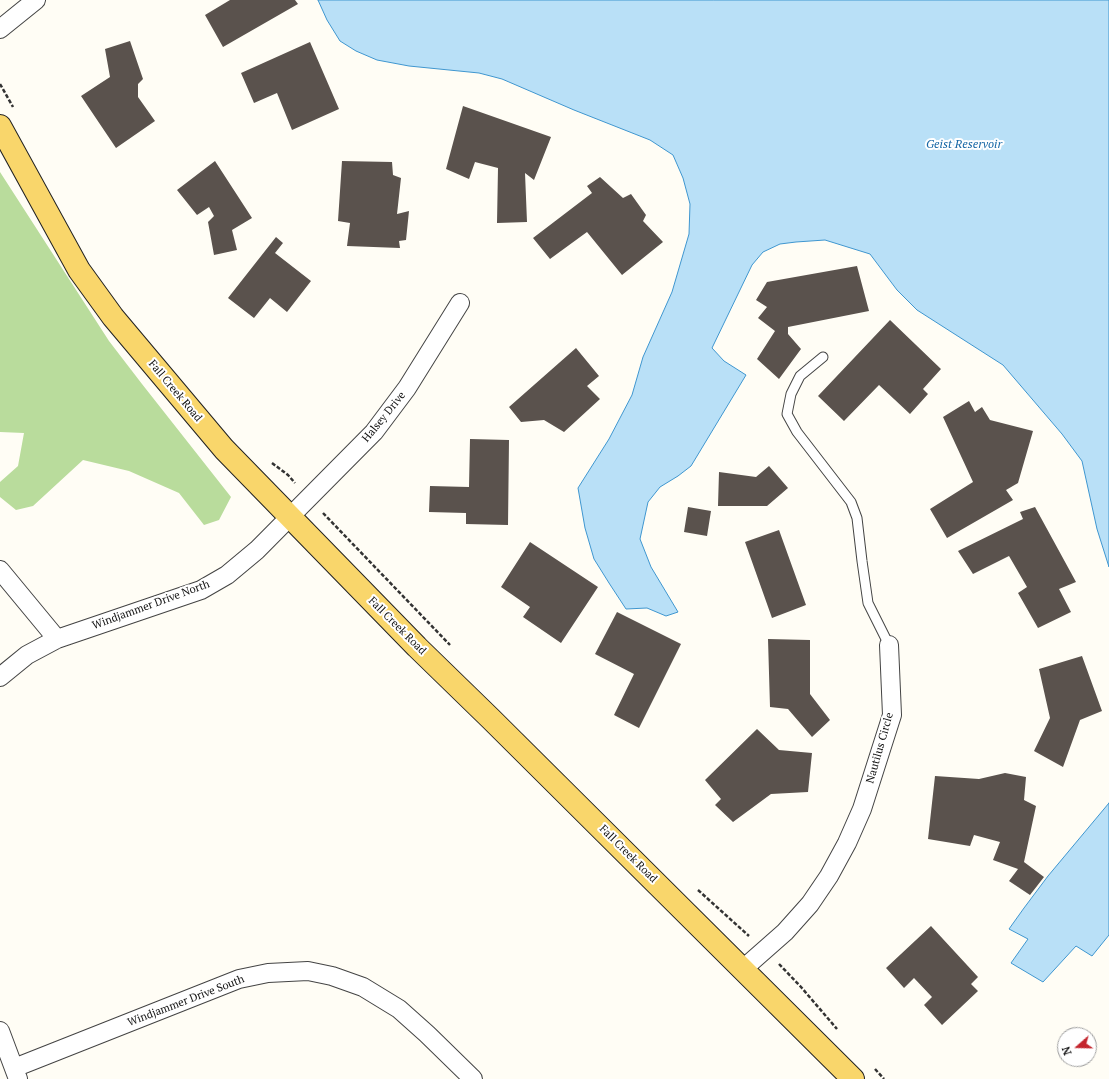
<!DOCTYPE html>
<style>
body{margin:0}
#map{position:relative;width:1109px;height:1079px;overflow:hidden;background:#fffdf5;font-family:"PT Serif",serif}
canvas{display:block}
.north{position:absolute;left:1057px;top:1027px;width:40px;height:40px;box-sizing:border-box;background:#fff;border:1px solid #a0a0a0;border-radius:50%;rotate:250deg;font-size:11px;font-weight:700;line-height:16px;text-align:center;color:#111}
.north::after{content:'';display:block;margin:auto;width:14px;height:18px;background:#c4262e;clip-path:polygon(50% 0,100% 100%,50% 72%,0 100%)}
</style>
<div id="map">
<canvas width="1109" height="1079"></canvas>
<div class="north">N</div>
</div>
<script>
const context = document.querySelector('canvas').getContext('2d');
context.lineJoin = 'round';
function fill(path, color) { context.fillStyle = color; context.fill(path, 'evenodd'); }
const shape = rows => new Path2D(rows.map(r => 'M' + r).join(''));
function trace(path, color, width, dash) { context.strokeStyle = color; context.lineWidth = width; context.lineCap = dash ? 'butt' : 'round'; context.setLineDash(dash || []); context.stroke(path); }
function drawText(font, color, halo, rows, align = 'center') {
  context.font = font + ' "PT Serif",serif'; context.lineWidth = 4; context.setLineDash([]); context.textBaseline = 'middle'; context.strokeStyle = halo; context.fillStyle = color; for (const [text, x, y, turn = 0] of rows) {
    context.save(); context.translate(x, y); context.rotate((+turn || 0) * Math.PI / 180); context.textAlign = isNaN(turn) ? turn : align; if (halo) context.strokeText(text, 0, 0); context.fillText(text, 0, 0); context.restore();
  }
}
fill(shape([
 [0,172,109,341,142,384,231,497,219,520,204,525,179,493,129,471,83,460,33,506,16,510,0,497,0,482,18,466,24,433,0,432]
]), '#b9dc9c');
const water = shape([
 [318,0,1109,0,1109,567,1097,529,1082,461,1062,434,1003,365,917,310,897,290,870,254,825,240,796,242,780,244,763,252,752,265,712,348,724,361,746,375,691,466,678,476,660,487,648,502,640,539,651,567,678,612,666,616,647,608,626,609,609,583,594,559,585,528,578,488,609,439,632,395,643,357,672,292,689,234,690,204,683,178,673,155,650,140,574,110,502,79,479,73,409,66,377,60,356,51,340,41,327,20,318,0],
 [1109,803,1109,935,1092,956,1076,946,1043,982,1011,963,1028,939,1009,929,1024,908,1048,876,1109,803]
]);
fill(water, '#b9e0f7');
trace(water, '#3f96cf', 1);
fill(shape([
 [230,0,295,0,298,4,223,47,205,15],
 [130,41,143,79,138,84,138,97,155,121,116,148,81,96,110,77,105,49],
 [310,42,339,109,292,130,277,93,254,103,241,73],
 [463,106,551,137,534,180,525,173,527,222,497,223,498,168,475,162,469,179,446,169],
 [215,161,252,218,232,230,237,250,214,255,208,222,214,216,209,207,197,215,177,190],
 [342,161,392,162,393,175,401,178,397,214,409,211,406,240,399,241,400,248,347,246,350,223,338,221],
 [600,177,623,198,631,194,646,215,643,221,663,242,622,275,587,232,550,259,533,238,592,193,587,186],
 [276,237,283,243,275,253,311,281,287,312,270,298,254,318,228,298],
 [857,266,869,311,788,327,788,334,801,349,779,379,757,359,775,331,758,318,767,307,756,300,767,282],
 [890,320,941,369,923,389,928,394,910,414,879,385,844,421,818,396],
 [576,348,599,376,587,386,600,399,564,432,544,420,521,422,509,407],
 [969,401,975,412,982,407,990,420,1033,431,1018,483,1006,490,1013,500,947,538,930,509,973,482,943,417],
 [470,439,509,440,508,525,466,524,466,513,429,512,430,486,469,487],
 [769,466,788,488,767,506,718,506,719,472,756,477],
 [688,507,711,511,707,536,684,532],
 [1035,507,1076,582,1059,589,1071,612,1038,628,1018,593,1027,587,1009,556,973,574,958,551,1023,519,1020,512],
 [779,530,806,605,772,618,745,542],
 [530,542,598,587,561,643,523,617,530,607,501,587],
 [617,612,681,644,639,728,614,715,634,674,595,654],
 [768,639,810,640,810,694,830,720,812,737,788,709,770,707],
 [1082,656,1102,711,1080,720,1063,767,1034,751,1050,718,1039,669],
 [757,729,779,750,812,753,808,792,771,794,733,822,715,805,721,799,705,780],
 [1005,773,1026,777,1024,800,1036,806,1024,862,1044,877,1030,895,1009,881,1018,869,993,860,1000,842,974,835,970,846,928,839,935,776,979,779],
 [931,926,978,977,971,984,978,991,942,1025,924,1005,932,997,914,978,904,988,886,968]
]), '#5a524d');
const service = shape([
 [823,357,800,376,791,394,787,414,797,432,851,502,857,518,862,561,868,603,889,645]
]);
const minor = shape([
 [0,29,36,0],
 [0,570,57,639],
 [0,677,27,655,57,639,201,590,227,575,257,550,374,432,407,388,460,303],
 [743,969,785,932,810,904,829,876,847,843,862,809,892,715,889,645],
 [0,1031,18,1079],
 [14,1068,239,979,268,973,308,971,332,976,363,987,399,1009,427,1034,473,1079]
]);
const primary = shape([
 [0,126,79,270,113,317,224,449,417,647,491,719,853,1079]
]);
trace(service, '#444', 11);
trace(minor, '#444', 20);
trace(primary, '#222', 24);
trace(shape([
 [0,84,13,107],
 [272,463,288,475,295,483],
 [323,513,450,645],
 [698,890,749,936],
 [779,964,801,987,837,1029],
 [875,1069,884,1079]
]), '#333', 2.5, [4, 2]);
trace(service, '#fff', 9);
trace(minor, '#fff', 18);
trace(primary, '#f9d66b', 22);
drawText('11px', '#111', '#fff', [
 ["Fall Creek Road",175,391,50],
 ["Halsey Drive",384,417,-51],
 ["Windjammer Drive North",151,605,-20],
 ["Fall Creek Road",397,626,45],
 ["Nautilus Circle",880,748,-74],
 ["Fall Creek Road",628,854,45],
 ["Windjammer Drive South",186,1001,-21]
]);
drawText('italic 12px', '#1768a6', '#fff', [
 ["Geist Reservoir",964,145]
]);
</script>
